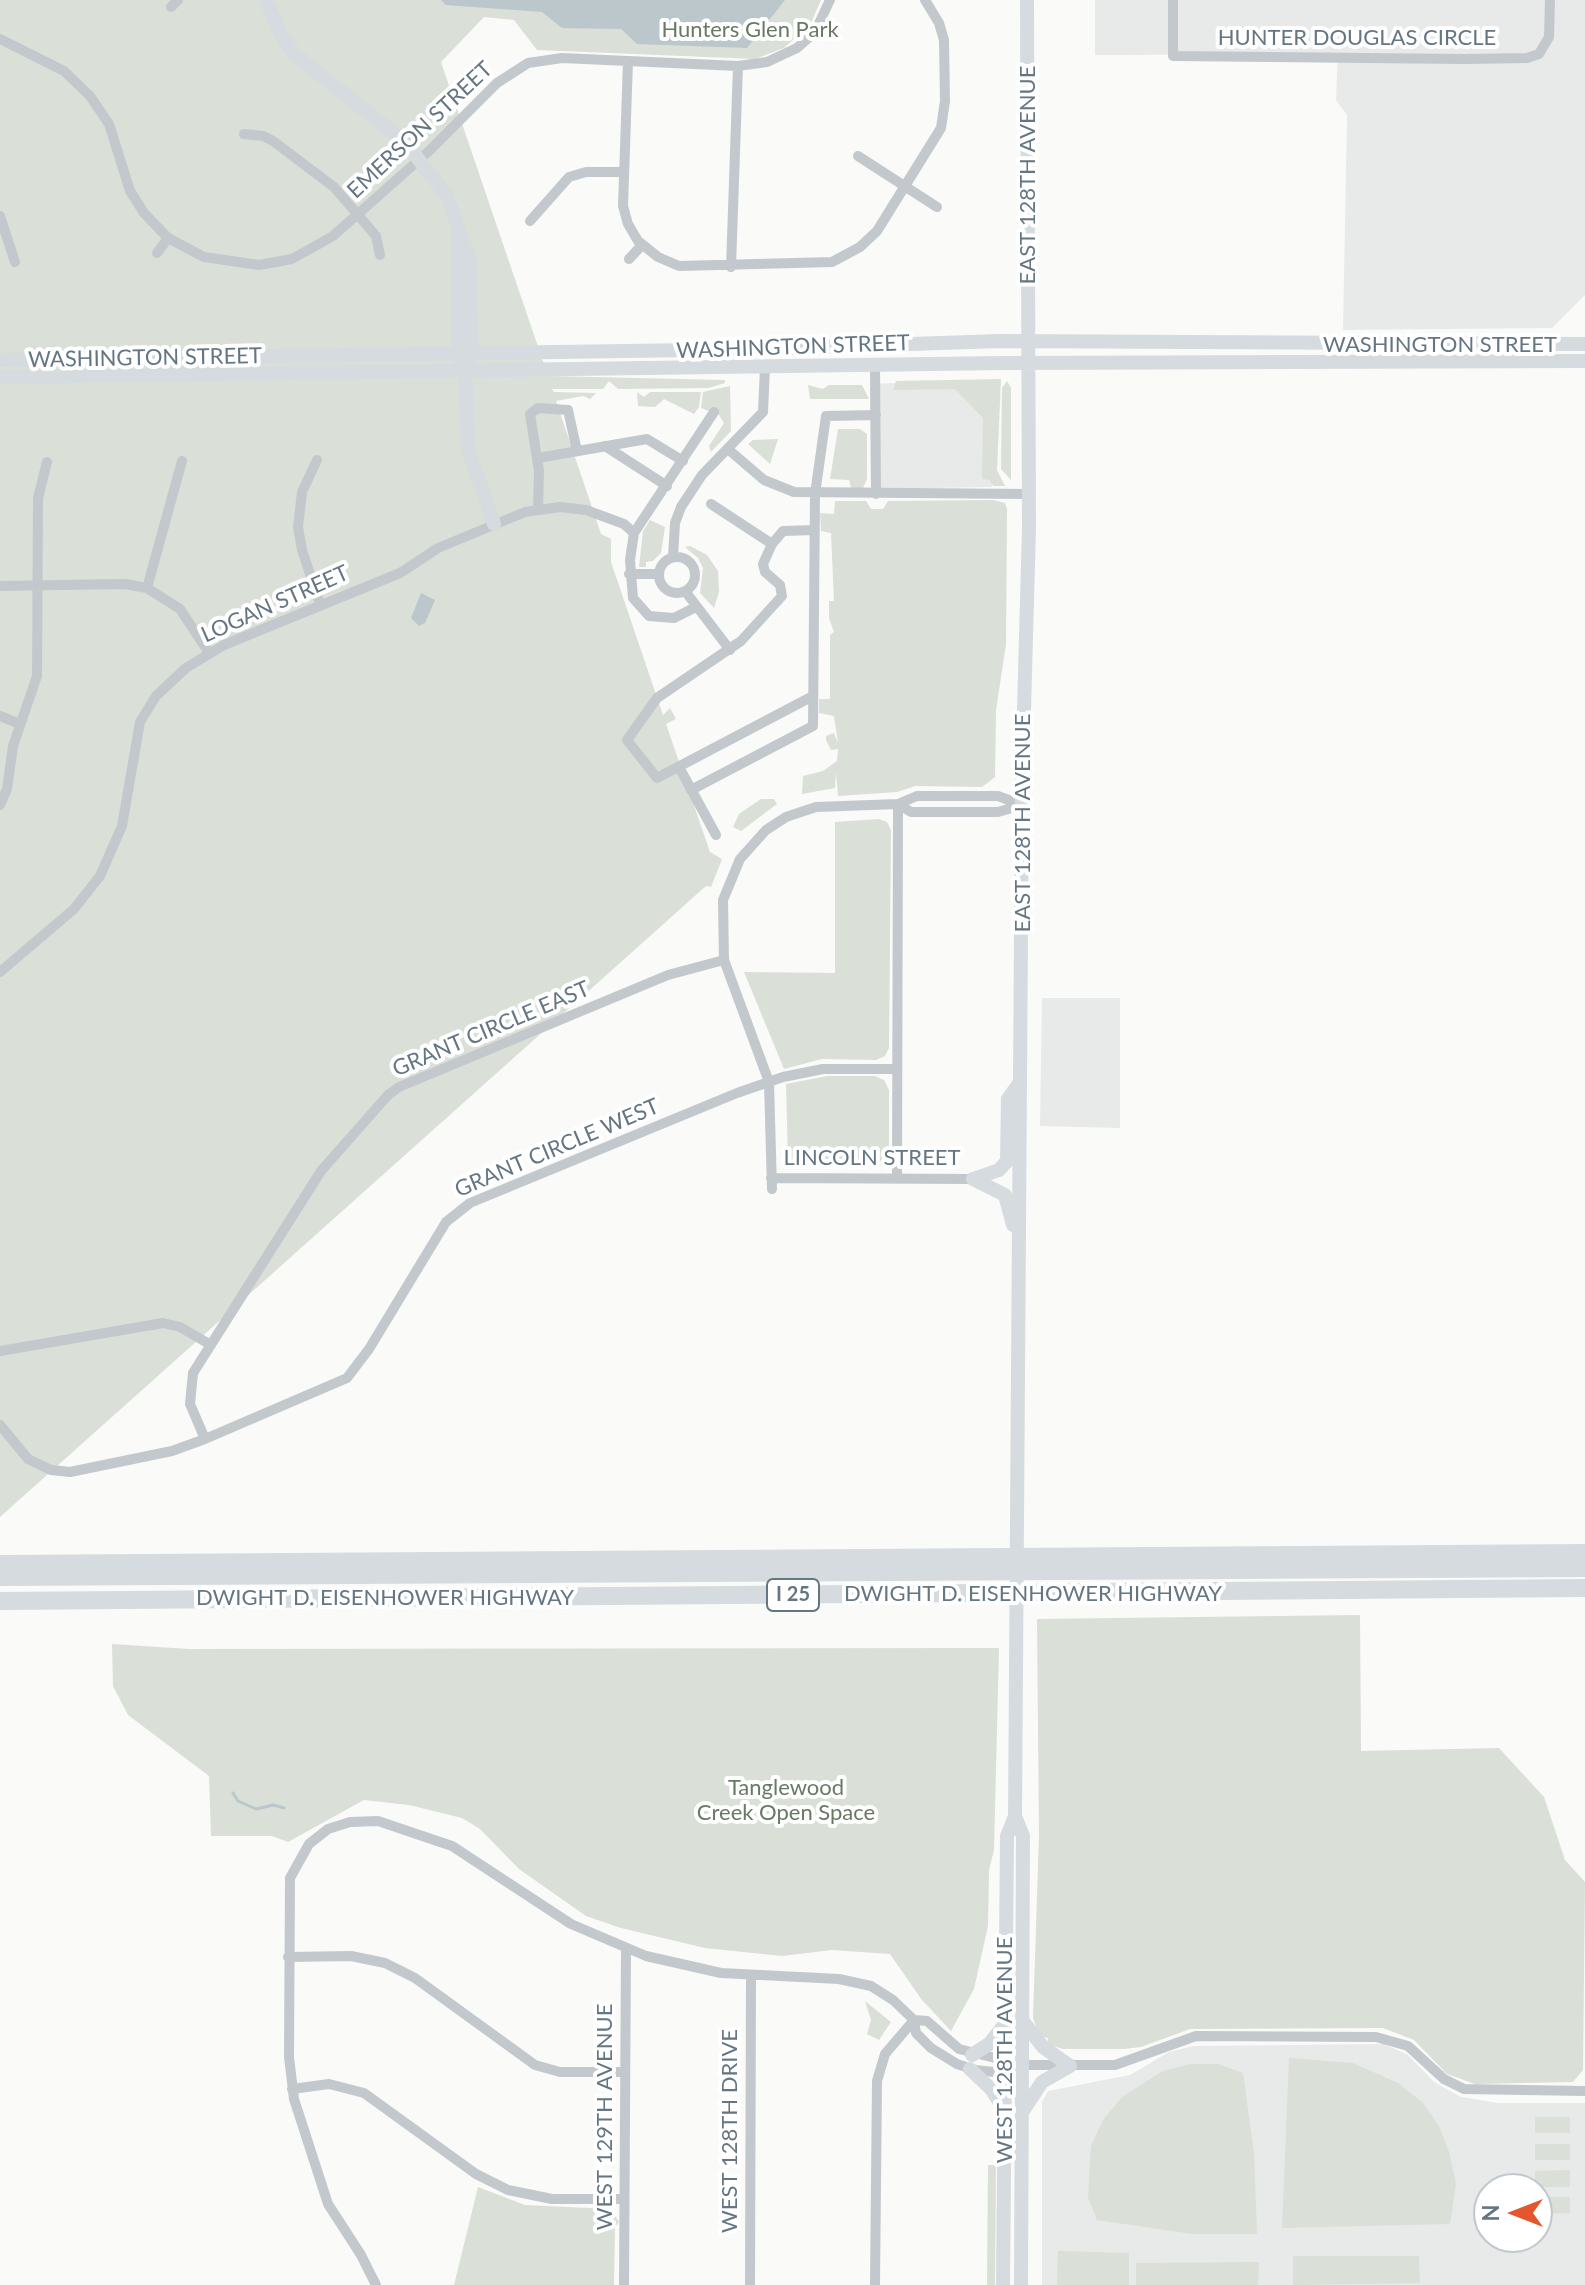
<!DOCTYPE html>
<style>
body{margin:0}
#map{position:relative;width:1585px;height:2285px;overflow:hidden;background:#fafaf8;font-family:Lato,sans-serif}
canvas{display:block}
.north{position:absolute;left:1473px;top:2173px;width:80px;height:80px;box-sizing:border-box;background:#fff;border:2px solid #c1c8cd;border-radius:50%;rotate:270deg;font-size:22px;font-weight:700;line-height:32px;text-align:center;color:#657683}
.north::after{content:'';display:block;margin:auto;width:28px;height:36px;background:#e4572e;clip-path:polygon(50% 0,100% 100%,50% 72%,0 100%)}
</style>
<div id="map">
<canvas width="1585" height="2285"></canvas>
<div class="north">N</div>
</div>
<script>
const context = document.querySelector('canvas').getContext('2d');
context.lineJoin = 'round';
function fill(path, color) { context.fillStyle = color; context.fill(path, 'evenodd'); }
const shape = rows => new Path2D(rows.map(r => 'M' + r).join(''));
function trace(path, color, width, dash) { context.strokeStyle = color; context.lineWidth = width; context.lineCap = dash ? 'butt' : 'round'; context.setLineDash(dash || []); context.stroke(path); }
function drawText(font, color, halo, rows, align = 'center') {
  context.font = font + ' Lato,sans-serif'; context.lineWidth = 8; context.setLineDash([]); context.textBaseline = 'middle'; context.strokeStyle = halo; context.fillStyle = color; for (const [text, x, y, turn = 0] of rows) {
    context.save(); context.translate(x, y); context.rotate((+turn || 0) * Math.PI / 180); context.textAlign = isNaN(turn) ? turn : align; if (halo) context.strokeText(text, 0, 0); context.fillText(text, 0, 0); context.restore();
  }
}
fill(shape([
 [1095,0,1585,0,1585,295,1552,328,1343,330,1347,115,1336,100,1338,54,1095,55],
 [970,380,992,402,992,487,871,489,870,384],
 [1042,998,1120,998,1120,1128,1040,1126],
 [1384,2044,1408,2055,1434,2082,1461,2097,1499,2103,1585,2103,1585,2285,1042,2285,1042,2102,1048,2091,1130,2075,1169,2052,1193,2046],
 [1489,2189,1537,2189,1537,2237,1489,2237]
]), '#e8e9e9');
fill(shape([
 [0,0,821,0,811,23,784,48,755,59,537,50,514,20,484,17,441,62,548,376,725,380,725,383,708,388,618,389,609,381,603,389,552,389,554,392,596,393,590,399,583,396,556,401,601,534,611,539,611,562,663,715,670,708,676,719,666,724,710,852,722,859,711,887,706,886,0,1517],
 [1001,379,997,470,1005,486,993,486,990,480,982,479,983,418,955,389,893,390,896,381],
 [1007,381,1011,388,1011,480,1001,469,1002,388],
 [808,385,823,389,829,385,862,385,869,399,810,399],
 [730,386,731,431,711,452,709,446,724,423,719,415,701,408,703,392],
 [637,392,644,397,650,392,701,392,699,407,694,414,664,399,655,407,638,406],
 [838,429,860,429,867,434,867,479,863,488,851,488,849,480,830,479],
 [778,439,770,464,748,444,753,440],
 [993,500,1005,503,1007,509,1006,644,996,710,995,777,982,787,915,786,897,792,838,796,836,772,835,788,802,794,803,776,823,771,837,761,838,749,831,750,826,740,826,736,834,733,838,743,834,716,819,713,819,699,830,699,830,635,834,632,829,618,829,601,834,601,831,533,821,531,820,513,834,514,835,501,866,501,871,509,883,509,888,501],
 [650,520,665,527,661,553,653,561,646,562,646,567,639,567,643,531],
 [690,546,707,555,718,571,719,592,714,608,700,593,703,568,698,558,685,547],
 [761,799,774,799,777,804,741,831,733,827,739,814],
 [879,819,887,822,891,830,889,1048,885,1056,876,1060,822,1059,784,1069,744,972,835,973,835,822],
 [827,1076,875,1076,884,1080,889,1090,889,1161,881,1165,792,1164,788,1160,786,1084],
 [1360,1615,1361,1751,1499,1748,1544,1797,1565,1860,1585,1882,1583,2070,1573,2082,1475,2084,1447,2074,1414,2040,1383,2028,1190,2029,1141,2047,1124,2049,1063,2049,1047,2044,1048,2038,1039,2036,1033,2018,1039,1836,1037,1619],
 [112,1644,189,1649,999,1648,994,1850,989,1870,988,1926,974,1989,951,2031,922,2000,890,1954,832,1950,782,1956,705,1948,621,1928,586,1916,519,1869,480,1829,462,1818,409,1805,364,1800,288,1842,272,1836,211,1836,209,1776,128,1715,113,1686],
 [865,2001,891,2022,879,2040,867,2034,871,2020],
 [1289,2058,1353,2063,1398,2083,1423,2103,1439,2126,1449,2152,1456,2184,1450,2224,1282,2228],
 [1190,2064,1218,2064,1243,2073,1254,2154,1257,2234,1192,2234,1097,2220,1088,2198,1091,2146,1103,2120,1122,2097,1163,2071],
 [1535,2117,1570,2117,1570,2133,1535,2133],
 [1535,2144,1570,2144,1570,2160,1535,2160],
 [988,2165,996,2165,995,2285,987,2285],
 [1570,2170,1570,2187,1535,2187,1535,2171],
 [478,2187,525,2205,611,2209,619,2222,615,2227,614,2285,454,2285],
 [1537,2197,1570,2197,1570,2213,1537,2214],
 [1058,2251,1129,2253,1129,2285,1057,2285],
 [1293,2256,1419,2256,1420,2283,1293,2285],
 [1259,2262,1258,2285,1136,2285,1136,2263]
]), '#dadfd7');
fill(shape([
 [441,0,785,0,747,48,637,44,621,29,562,28,542,12,446,5],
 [421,593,435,600,425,623,419,626,411,618]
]), '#bbc7cb');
trace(shape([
 [233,1793,238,1801,256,1809,273,1805,284,1808]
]), '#bbc7cb', 3);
trace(shape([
 [1173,0,1173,56,1464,59,1527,58,1539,54,1549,37,1550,0],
 [171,7,178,0],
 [0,39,64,71,90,96,109,124,130,191,144,213,168,238,204,257,259,265,292,259,333,236,429,151,497,83,528,63,562,58,738,66,767,62,797,48,815,32,830,0],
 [628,61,623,206,628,224,638,241,658,257,679,266,832,262,860,247,877,231,941,128,945,101,944,40,939,23,925,0],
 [244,134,263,136,273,141,334,187,376,236,380,255],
 [858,156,937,207],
 [0,216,15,262],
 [530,221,569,177,586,172,624,172],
 [157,253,168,238],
 [629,259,642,245],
 [731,267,738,66],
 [875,365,876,494],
 [605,446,667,486],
 [729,450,764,480,794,492,1029,494],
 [538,458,647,439,683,461],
 [317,460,302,492,298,527,302,550,320,604],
 [711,504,772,544],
 [538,509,539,471,530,414,538,408,568,410,577,451],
 [673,557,675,523,681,507,702,475,763,412,765,367],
 '659 575a18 18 0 1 1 36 0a18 18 0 1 1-36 0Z',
 [629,574,659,574],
 [0,586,125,584,147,588,180,609,209,653],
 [147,588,182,461],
 [685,591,730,650],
 [696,607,674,618,649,616,633,598,630,560,634,533,714,412],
 [813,696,657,778,627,740,657,698,741,641,782,596,780,585,765,572,763,564,772,544,783,531,815,530],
 [0,716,20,724],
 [679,767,716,835],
 [691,790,813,726,815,494,826,416,876,415],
 [898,804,911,812,998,812,1022,805],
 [0,805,7,789,13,746,37,676,38,498,47,462],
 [0,972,74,909,100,876,122,826,140,722,156,696,186,668,224,645,400,573,438,548,525,512,560,507,586,510,624,524,634,533],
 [771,1178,973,1179],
 [897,1179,898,804],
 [772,1189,769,1082,724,960,723,900,740,859,766,830,786,817,816,807,898,804,917,796,998,796,1022,805],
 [0,1351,163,1323,180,1327,211,1345],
 [0,1425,28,1459,51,1470,70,1472,172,1451,205,1439,347,1378,369,1349,446,1222,470,1203,737,1093,783,1077,823,1069,897,1069],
 [205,1439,190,1404,193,1373,321,1171,388,1095,399,1087,668,975,724,960],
 [288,1957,351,1956,385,1963,415,1978,535,2065,560,2072,625,2072],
 [914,2020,927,2021,959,2049,995,2058,1005,2065],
 [292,2089,329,2084,364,2093,476,2174,508,2190,552,2199,624,2199],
 [376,2285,361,2255,328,2204,294,2099,289,2057,290,1878,309,1844,328,1829,350,1822,378,1821,452,1846,571,1924,646,1956,721,1973,839,1979,871,1986,893,2000,914,2020,916,2033,931,2048,957,2064,975,2070,994,2072,1005,2065,1115,2065,1196,2036,1376,2037,1408,2046,1444,2079,1464,2089,1585,2091],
 [624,2285,626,1949],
 [750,2285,751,1976],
 [875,2285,877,2081,885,2054,914,2020]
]), '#c3c8cc', 10);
trace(shape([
 [266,0,280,33,294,54,405,142,447,196,470,261,472,354,468,363],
 [458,230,458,354,465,370,468,449,494,524],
 [0,360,765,349,999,341,1585,344],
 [0,377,1003,363,1585,361],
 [973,1179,999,1170,1007,1161,1008,1099,1020,1082],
 [973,1179,1005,1195,1013,1225],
 [1015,1816,1023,1836,1021,2285],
 [1022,2020,1043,2047,1070,2066],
 [972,2055,989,2044,1005,2024],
 [970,2069,992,2090,1005,2111],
 [1023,2111,1042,2082,1070,2066],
 [1003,2285,1007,1836,1015,1816,1022,782,1029,528,1027,0]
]), '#d6dbdf', 14);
trace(shape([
 [0,1564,1585,1553],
 [0,1577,1585,1568],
 [0,1601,1585,1588]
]), '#d6dbdf', 18);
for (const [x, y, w] of [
 [793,1595,52]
]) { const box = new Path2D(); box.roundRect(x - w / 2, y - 16, w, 32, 6); context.fillStyle = '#fff'; context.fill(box); trace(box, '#657683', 2); }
drawText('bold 20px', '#657683', null, [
 ["I 25",793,1595]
]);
drawText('22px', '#687a64', '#fff', [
 ["Hunters Glen Park",750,30],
 ["Tanglewood",786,1788],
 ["Creek Open Space",786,1813]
]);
drawText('22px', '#657683', '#fff', [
 ["HUNTER DOUGLAS CIRCLE",1357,38],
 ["EMERSON STREET",420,130,-43],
 ["EAST 128TH AVENUE",1028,175,-90],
 ["WASHINGTON STREET",1440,345],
 ["WASHINGTON STREET",793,347,-2],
 ["WASHINGTON STREET",145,358,-1],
 ["LOGAN STREET",275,604,-24],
 ["EAST 128TH AVENUE",1023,823,-90],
 ["GRANT CIRCLE EAST",491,1029,-23],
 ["GRANT CIRCLE WEST",557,1148,-23],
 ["LINCOLN STREET",872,1158],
 ["DWIGHT D. EISENHOWER HIGHWAY",1033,1594],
 ["DWIGHT D. EISENHOWER HIGHWAY",385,1598],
 ["WEST 128TH AVENUE",1005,2050,-90],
 ["WEST 129TH AVENUE",605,2117,-90],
 ["WEST 128TH DRIVE",730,2131,-90]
]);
</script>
